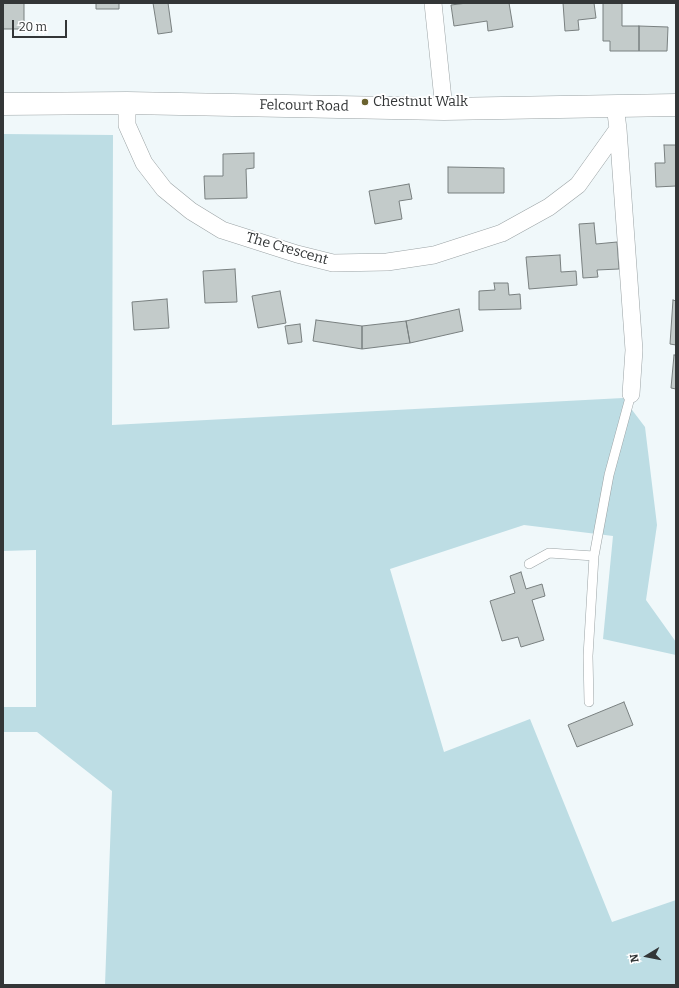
<!DOCTYPE html>
<style>
body{margin:0}
#map{position:relative;width:679px;height:988px;overflow:hidden;background:#f0f8fa;font-family:Bitter,serif}
canvas{display:block}
.frame{position:absolute;inset:0;border:4px solid #333637;pointer-events:none}
.north{position:absolute;left:627px;top:936px;width:40px;height:40px;-webkit-text-stroke:3px #fff;paint-order:stroke;rotate:260deg;font-size:11px;font-weight:700;line-height:16px;text-align:center;color:#333637}
.north::after{content:'';display:block;margin:auto;width:14px;height:18px;background:#333637;clip-path:polygon(50% 0,100% 100%,50% 72%,0 100%)}
.scale{position:absolute;left:12px;top:20px;width:55px;height:18px;box-sizing:border-box;border:2px solid #333637;border-top:0;padding-left:5px;font-size:12px;line-height:14px;white-space:nowrap;color:#333637;-webkit-text-stroke:3px #fff;paint-order:stroke}
</style>
<div id="map">
<canvas width="679" height="988"></canvas>
<div class="frame"></div>
<div class="north">N</div>
<div class="scale">20 m</div>
</div>
<script>
const context = document.querySelector('canvas').getContext('2d');
context.lineJoin = 'round';
function fill(path, color) { context.fillStyle = color; context.fill(path, 'evenodd'); }
const shape = rows => new Path2D(rows.map(r => 'M' + r).join(''));
function trace(path, color, width, dash) { context.strokeStyle = color; context.lineWidth = width; context.lineCap = dash ? 'butt' : 'round'; context.setLineDash(dash || []); context.stroke(path); }
function drawText(font, color, halo, rows, align = 'center') {
  context.font = font + ' Bitter,serif'; context.lineWidth = 3.5; context.setLineDash([]); context.textBaseline = 'middle'; context.strokeStyle = halo; context.fillStyle = color; for (const [text, x, y, turn = 0] of rows) {
    context.save(); context.translate(x, y); context.rotate((+turn || 0) * Math.PI / 180); context.textAlign = isNaN(turn) ? turn : align; if (halo) context.strokeText(text, 0, 0); context.fillText(text, 0, 0); context.restore();
  }
}
fill(shape([
 [3,134,113,135,112,425,623,398,645,427,657,525,646,600,676,642,676,655,603,639,613,536,524,525,390,569,444,752,530,719,612,922,676,900,676,985,105,985,112,791,37,732,3,732,3,707,36,707,36,550,3,551]
]), '#bddde4');
const building = shape([
 [3,3,24,3,24,29,3,29,3,3],
 [96,3,119,3,119,9,96,9,96,3],
 [153,3,168,3,172,32,158,34,153,3],
 [467,3,509,3,513,27,488,31,487,21,454,26,451,5,467,3],
 [563,3,594,3,596,18,578,20,579,30,565,31,563,3],
 [603,3,622,3,622,26,639,26,639,51,610,51,610,41,603,41,603,3],
 [639,26,668,27,667,51,639,51,639,26],
 [664,145,676,145,676,186,656,187,655,163,665,163,664,145],
 [254,153,254,168,246,169,247,198,205,199,204,176,223,176,223,154,254,153],
 [448,167,504,168,504,193,448,193,448,167],
 [409,184,412,199,399,201,402,219,375,224,369,191,409,184],
 [594,223,596,244,617,242,619,269,597,270,598,277,583,278,579,224,594,223],
 [560,255,561,272,576,271,577,285,529,289,526,257,560,255],
 [235,269,237,302,205,303,203,271,235,269],
 [494,283,508,283,509,295,520,294,521,309,479,310,479,291,495,290,494,283],
 [280,291,286,323,258,328,252,296,280,291],
 [167,299,169,328,134,330,132,302,167,299],
 [673,300,676,301,676,345,670,344,673,300],
 [459,309,463,331,410,343,406,321,459,309],
 [316,320,362,326,362,349,313,341,316,320],
 [406,321,410,343,362,349,362,326,406,321],
 [300,324,302,342,288,344,285,326,300,324],
 [674,355,676,355,676,389,671,388,674,355],
 [521,572,526,589,542,584,545,596,532,600,544,640,521,647,518,637,502,641,490,601,515,593,510,576,521,572],
 [624,702,633,725,577,747,568,725,624,702]
]);
fill(building, '#c3cbca');
trace(building, '#798080', 1);
const lane = shape([
 [529,564,549,553,594,556],
 [589,702,588,656,594,556,609,475,631,394]
]);
const street = shape([
 [433,3,444,109],
 [127,103,127,125,144,163,164,189,191,211,222,230,297,254,333,263,387,262,434,255,502,233,549,207,578,185,618,129,615,105],
 [618,129,634,350,631,394]
]);
const secondary = shape([
 [3,104,127,103,444,109,676,105]
]);
trace(lane, '#9ba3a5', 10);
trace(street, '#9ba3a5', 18);
trace(secondary, '#9ba3a5', 23);
trace(lane, '#fff', 9);
trace(street, '#fff', 17);
trace(secondary, '#fff', 22);
for (const [x, y, r, color] of [
 [365,102,4,"#6a622f"]
]) { const dot = new Path2D(); dot.arc(x, y, r, 0, 2 * Math.PI); context.fillStyle = color; context.fill(dot); trace(dot, '#fff', 1.5); }
drawText('14px', '#333637', '#fff', [
 ["Chestnut Walk",373,102]
], 'left');
drawText('14px', '#333637', '#fff', [
 ["Felcourt Road",304,106,1],
 ["The Crescent",287,249,16]
]);
</script>
